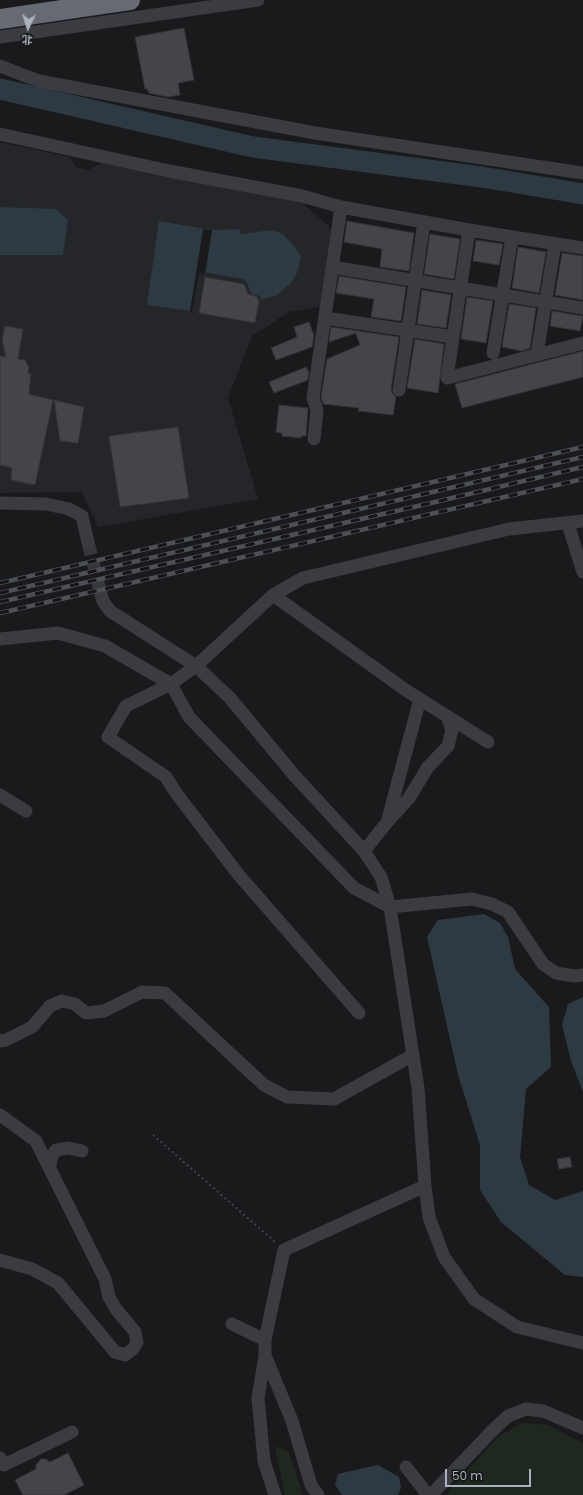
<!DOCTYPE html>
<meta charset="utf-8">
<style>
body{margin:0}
#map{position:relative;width:583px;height:1495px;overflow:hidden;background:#1a1a1c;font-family:Poppins,"Noto Sans SC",sans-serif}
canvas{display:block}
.north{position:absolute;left:8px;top:8px;width:40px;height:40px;-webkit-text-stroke:3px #141517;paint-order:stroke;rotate:184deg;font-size:11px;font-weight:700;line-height:16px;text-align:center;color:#abb2bd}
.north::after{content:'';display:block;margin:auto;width:14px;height:18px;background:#abb2bd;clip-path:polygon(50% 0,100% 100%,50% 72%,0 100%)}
.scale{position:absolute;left:445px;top:1469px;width:86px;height:18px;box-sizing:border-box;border:2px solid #abb2bd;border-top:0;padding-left:5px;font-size:12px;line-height:14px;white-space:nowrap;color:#abb2bd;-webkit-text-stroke:3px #141517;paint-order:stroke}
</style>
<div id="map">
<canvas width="583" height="1495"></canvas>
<div class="north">北</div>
<div class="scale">50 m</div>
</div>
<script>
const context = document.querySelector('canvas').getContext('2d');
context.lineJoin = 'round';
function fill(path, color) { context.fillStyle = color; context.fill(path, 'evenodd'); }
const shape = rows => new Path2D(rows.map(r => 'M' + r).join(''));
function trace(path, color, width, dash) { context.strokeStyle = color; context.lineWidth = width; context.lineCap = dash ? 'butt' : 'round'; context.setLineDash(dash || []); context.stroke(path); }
fill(shape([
 [0,142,70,157,76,167,88,170,104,162,300,201,331,228,320,307,289,312,252,336,228,398,258,499,98,527,82,492,0,493]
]), '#252629');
fill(shape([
 [522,1423,548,1425,583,1443,583,1495,445,1495,498,1437],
 [275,1446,289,1452,303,1495,285,1495]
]), '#1f281f');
fill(shape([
 [0,207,56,209,68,220,63,255,0,255],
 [159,221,212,230,240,229,240,234,273,230,283,234,295,247,301,257,297,273,291,283,277,295,261,300,260,296,252,294,249,289,248,284,243,279,197,271,190,311,147,305],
 [484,914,500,923,508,937,515,969,549,1007,551,1067,526,1089,520,1157,529,1185,555,1200,583,1191,583,1277,565,1275,501,1222,480,1190,480,1145,458,1075,427,937,438,920],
 [583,997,583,1092,571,1061,562,1025,568,1004],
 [378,1465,399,1477,401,1488,398,1495,342,1495,335,1485,338,1474]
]), '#2e3a42');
fill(shape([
 [203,229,212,230,205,274,199,273,192,312,190,311]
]), '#1a1a1c');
trace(shape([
 [0,89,253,147,482,177,583,194]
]), '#2e3a42', 21);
const building = shape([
 [184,28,194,80,178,83,180,95,168,97,149,93,147,89,145,89,135,37,184,28],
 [347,221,414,233,409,271,380,267,382,249,344,242,347,221],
 [430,234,460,239,454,279,424,274,430,234],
 [476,240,503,244,499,265,473,261,476,240],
 [518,247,546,252,539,293,512,288,518,247],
 [562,253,583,256,583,300,555,295,562,253],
 [339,276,406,287,401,321,371,317,374,299,336,293,339,276],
 [205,277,244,284,248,294,257,297,259,301,255,323,199,313,205,277],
 [422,290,451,295,446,328,417,324,422,290],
 [467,297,493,301,486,343,461,339,467,297],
 [509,304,536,308,530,348,522,351,502,347,509,304],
 [552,311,583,316,580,331,550,326,552,311],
 [309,322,314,336,312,347,276,360,271,348,297,337,294,327,309,322],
 [5,326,23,329,18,359,25,360,29,367,28,373,31,374,29,394,53,400,35,485,11,480,12,468,0,465,0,356,6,357,2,340,5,326],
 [331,327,399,337,391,389,392,393,396,397,393,415,358,411,359,408,323,404,321,397,327,359,360,345,356,333,329,342,331,327],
 [415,339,444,344,438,393,407,388,415,339],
 [583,351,583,377,462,408,455,384,583,351],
 [306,367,309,372,308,380,274,393,269,382,306,367],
 [54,400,84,407,78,443,60,441,54,400],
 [279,405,308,408,306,436,301,436,301,438,282,436,282,433,276,432,279,405],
 [178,427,189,498,120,507,109,436,178,427],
 [570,1157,572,1167,559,1169,557,1159,570,1157],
 [68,1453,84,1485,64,1495,23,1495,15,1480,36,1469,36,1465,41,1459,46,1459,50,1462,68,1453]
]);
fill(building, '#434549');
trace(building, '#333438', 1);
trace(shape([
 [88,542,101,594]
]), '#37383c', 13, [13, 6]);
trace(shape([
 [153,1135,275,1242]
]), '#404349', 2, [2, 3]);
trace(shape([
 [0,37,258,0],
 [0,66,39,81,315,133,583,173],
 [0,134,169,171,302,196,341,207,469,230,583,248],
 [469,230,447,378,583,343],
 [332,267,583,308],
 [325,318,453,337],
 [493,353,512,237],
 [537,354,555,244],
 [399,390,424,222],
 [314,439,317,410,313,398,341,207],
 [0,503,46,504,69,509,82,516,88,542],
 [568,524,583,572],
 [101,594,103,601,110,611,196,666,230,698,294,775,364,851,381,877,390,907,418,1088,425,1186,429,1217,444,1257,474,1299,517,1327,583,1343],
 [273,595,407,691,488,742],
 [0,639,58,633,105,646,171,684,189,717,354,888,390,907,472,899,492,904,508,912,543,964,556,973,574,976,583,975],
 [0,795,26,811],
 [388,819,420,699],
 [364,851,388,821,409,798,428,767,448,746,452,730,447,716],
 [359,1013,238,874,176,793,166,777,108,737,126,706,171,684,196,666,273,595,303,578,509,529,583,521],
 [0,1041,6,1040,32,1027,50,1006,62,1001,75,1004,86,1013,104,1011,142,992,165,993,264,1085,287,1097,334,1099,413,1055],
 [0,1115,36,1141,105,1279,109,1297,116,1309,135,1332,137,1342,133,1349,125,1355,115,1352,58,1283,32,1269,0,1260],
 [50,1166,51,1158,56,1150,69,1148,82,1151],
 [232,1324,265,1340],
 [265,1356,258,1398,264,1461,275,1495],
 [0,1458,4,1465,72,1432],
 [406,1467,428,1495],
 [318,1495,311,1485,292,1421,265,1355,265,1340,284,1250,425,1186],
 [431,1495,493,1430,508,1416,526,1409,543,1411,583,1428]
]), '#3a3c42', 13);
trace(shape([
 [0,19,130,0]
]), '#666a73', 20);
const rail = shape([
 [0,583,583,447],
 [0,593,583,457],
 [0,602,431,503,583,467],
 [0,613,583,479]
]);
trace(rail, '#4d5057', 4.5);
trace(rail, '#141517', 3, [9]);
</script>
